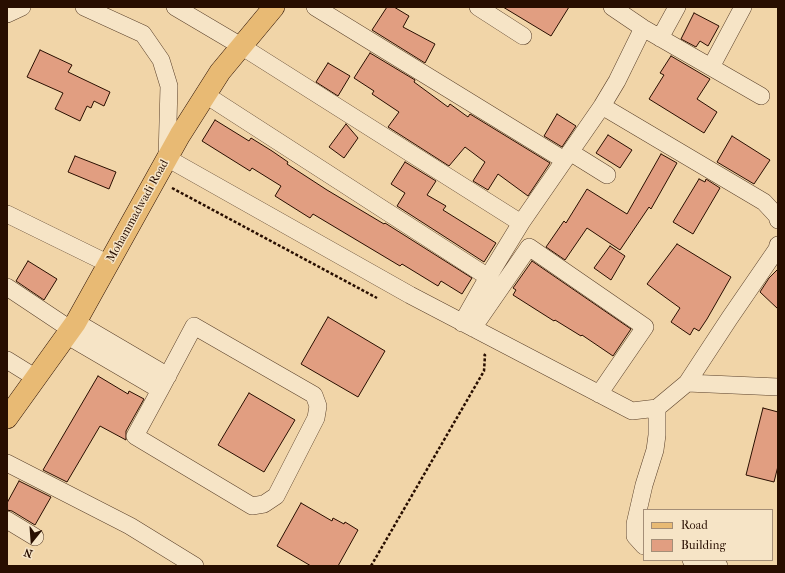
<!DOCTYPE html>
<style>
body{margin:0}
#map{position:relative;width:785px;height:573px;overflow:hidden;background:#f1d5a8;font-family:"IM FELL French Canon",serif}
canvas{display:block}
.frame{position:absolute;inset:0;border:8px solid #280e00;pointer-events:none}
.legend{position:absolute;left:643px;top:509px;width:130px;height:52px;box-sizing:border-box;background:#f6e4c6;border:1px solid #a48e77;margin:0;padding:5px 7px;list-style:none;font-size:12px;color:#280e00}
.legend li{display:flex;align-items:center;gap:8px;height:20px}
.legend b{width:20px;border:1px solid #a48e77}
.north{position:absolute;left:12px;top:521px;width:40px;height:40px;-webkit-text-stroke:3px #f6e4c6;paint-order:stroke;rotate:197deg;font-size:11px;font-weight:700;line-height:16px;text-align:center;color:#280e00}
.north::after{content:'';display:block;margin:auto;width:14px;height:18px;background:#280e00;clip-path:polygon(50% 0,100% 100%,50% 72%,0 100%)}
</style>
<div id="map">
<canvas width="785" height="573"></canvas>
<div class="frame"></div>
<ul class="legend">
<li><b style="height:5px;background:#e8ba74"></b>Road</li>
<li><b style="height:11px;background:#e19e81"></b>Building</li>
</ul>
<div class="north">N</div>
</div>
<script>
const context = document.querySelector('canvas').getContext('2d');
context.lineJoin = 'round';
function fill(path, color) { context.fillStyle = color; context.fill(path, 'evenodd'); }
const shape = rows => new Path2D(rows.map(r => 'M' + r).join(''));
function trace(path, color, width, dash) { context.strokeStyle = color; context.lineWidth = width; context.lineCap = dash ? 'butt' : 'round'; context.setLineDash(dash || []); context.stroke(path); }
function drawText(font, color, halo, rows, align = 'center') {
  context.font = font + ' "IM FELL French Canon",serif'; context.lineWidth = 3; context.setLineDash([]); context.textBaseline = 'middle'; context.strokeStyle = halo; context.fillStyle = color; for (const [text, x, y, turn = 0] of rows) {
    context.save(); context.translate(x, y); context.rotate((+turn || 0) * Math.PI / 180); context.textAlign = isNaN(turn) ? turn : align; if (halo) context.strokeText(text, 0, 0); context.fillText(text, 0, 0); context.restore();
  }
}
const building = shape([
 [387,7,394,7,409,16,403,27,435,44,425,63,372,30,387,7],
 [503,7,569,7,551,36,503,7],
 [694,13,719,26,708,46,700,41,696,47,681,39,694,13],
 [40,50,72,65,68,72,110,92,104,106,94,101,91,108,87,106,80,121,55,109,63,93,27,77,40,50],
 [370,53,415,80,414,82,448,107,450,104,468,117,470,114,550,163,528,196,498,174,488,190,473,181,485,162,465,147,449,166,388,127,399,112,372,94,374,91,354,78,370,53],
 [671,56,710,79,697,99,717,112,704,133,649,99,664,75,660,73,671,56],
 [328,63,350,76,338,96,316,82,328,63],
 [557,114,576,126,562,147,544,136,557,114],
 [215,120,249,141,251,138,272,151,288,162,287,164,327,190,384,224,385,223,472,278,462,294,441,281,438,286,402,264,400,266,313,214,310,218,275,196,281,186,252,168,250,171,202,141,215,120],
 [346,124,358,138,344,158,329,147,346,124],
 [608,135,632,150,620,168,596,153,608,135],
 [732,136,770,160,754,184,717,162,732,136],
 [661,154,677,163,651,209,649,207,620,250,587,228,565,260,546,247,564,221,566,223,587,189,627,214,661,154],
 [75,156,116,172,109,189,68,172,75,156],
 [405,162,436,181,427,195,446,206,443,210,496,243,484,262,397,206,405,193,391,184,405,162],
 [699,179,705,182,706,179,720,188,693,234,673,222,699,179],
 [677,244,731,277,707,319,699,331,694,328,690,335,671,322,680,308,647,284,677,244],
 [610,246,625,256,611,280,594,268,610,246],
 [28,261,57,279,44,300,16,281,28,261],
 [532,261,631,329,613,356,582,335,581,336,555,320,554,321,513,295,516,290,513,288,532,261],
 [778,269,778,309,760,292,769,278,778,269],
 [328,317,385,351,358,397,301,364,328,317],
 [98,376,128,394,129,391,144,399,126,431,126,440,100,426,67,482,43,470,98,376],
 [249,393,295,420,264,472,218,445,249,393],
 [763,408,778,412,778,466,774,482,746,475,763,408],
 [19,481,51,497,35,525,12,511,7,510,7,503,19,481],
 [301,503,332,521,333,518,344,524,345,522,358,530,338,566,311,566,277,546,301,503]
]);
fill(building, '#e19e81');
trace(building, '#280e00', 1);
const minor = shape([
 [84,7,143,34,161,60,169,86,167,158,410,295,632,411,657,408,687,383,778,387],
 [175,7,241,46,521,223],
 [315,7,564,160],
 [478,7,523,36],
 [612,7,643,28,761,96],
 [7,14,22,7],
 [660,38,677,7],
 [711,67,743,7],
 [206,95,488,277],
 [602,106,764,202,777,216,778,220],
 [570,152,607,175],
 [7,214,109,264],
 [7,287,70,329],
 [76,322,168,376],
 [462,323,488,277,521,223,602,106,617,81,643,28],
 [473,328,529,247,645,327,599,394],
 [66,335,160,390,194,326,314,395,318,406,316,418,276,496,264,504,252,506,135,436,160,390],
 [7,360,36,378],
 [687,383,729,319,777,249,778,245],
 [7,463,130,526,195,566],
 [7,520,35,537],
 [644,546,635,536,635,524,644,485,655,450,657,435,657,408],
 [691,560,719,566]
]);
const major = shape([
 [7,418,76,322,180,135,220,72,274,7]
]);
trace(minor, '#5a402a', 18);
trace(major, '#280e00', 22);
trace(shape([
 [172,188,377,298],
 [371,566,484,371,485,355,483,354]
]), '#280e00', 2.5, [3, 2]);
trace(minor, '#f6e4c6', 17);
trace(major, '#e8ba74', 21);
drawText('12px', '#280e00', '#f6e4c6', [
 ["Mohammadwadi Road",138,211,-61]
]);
</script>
